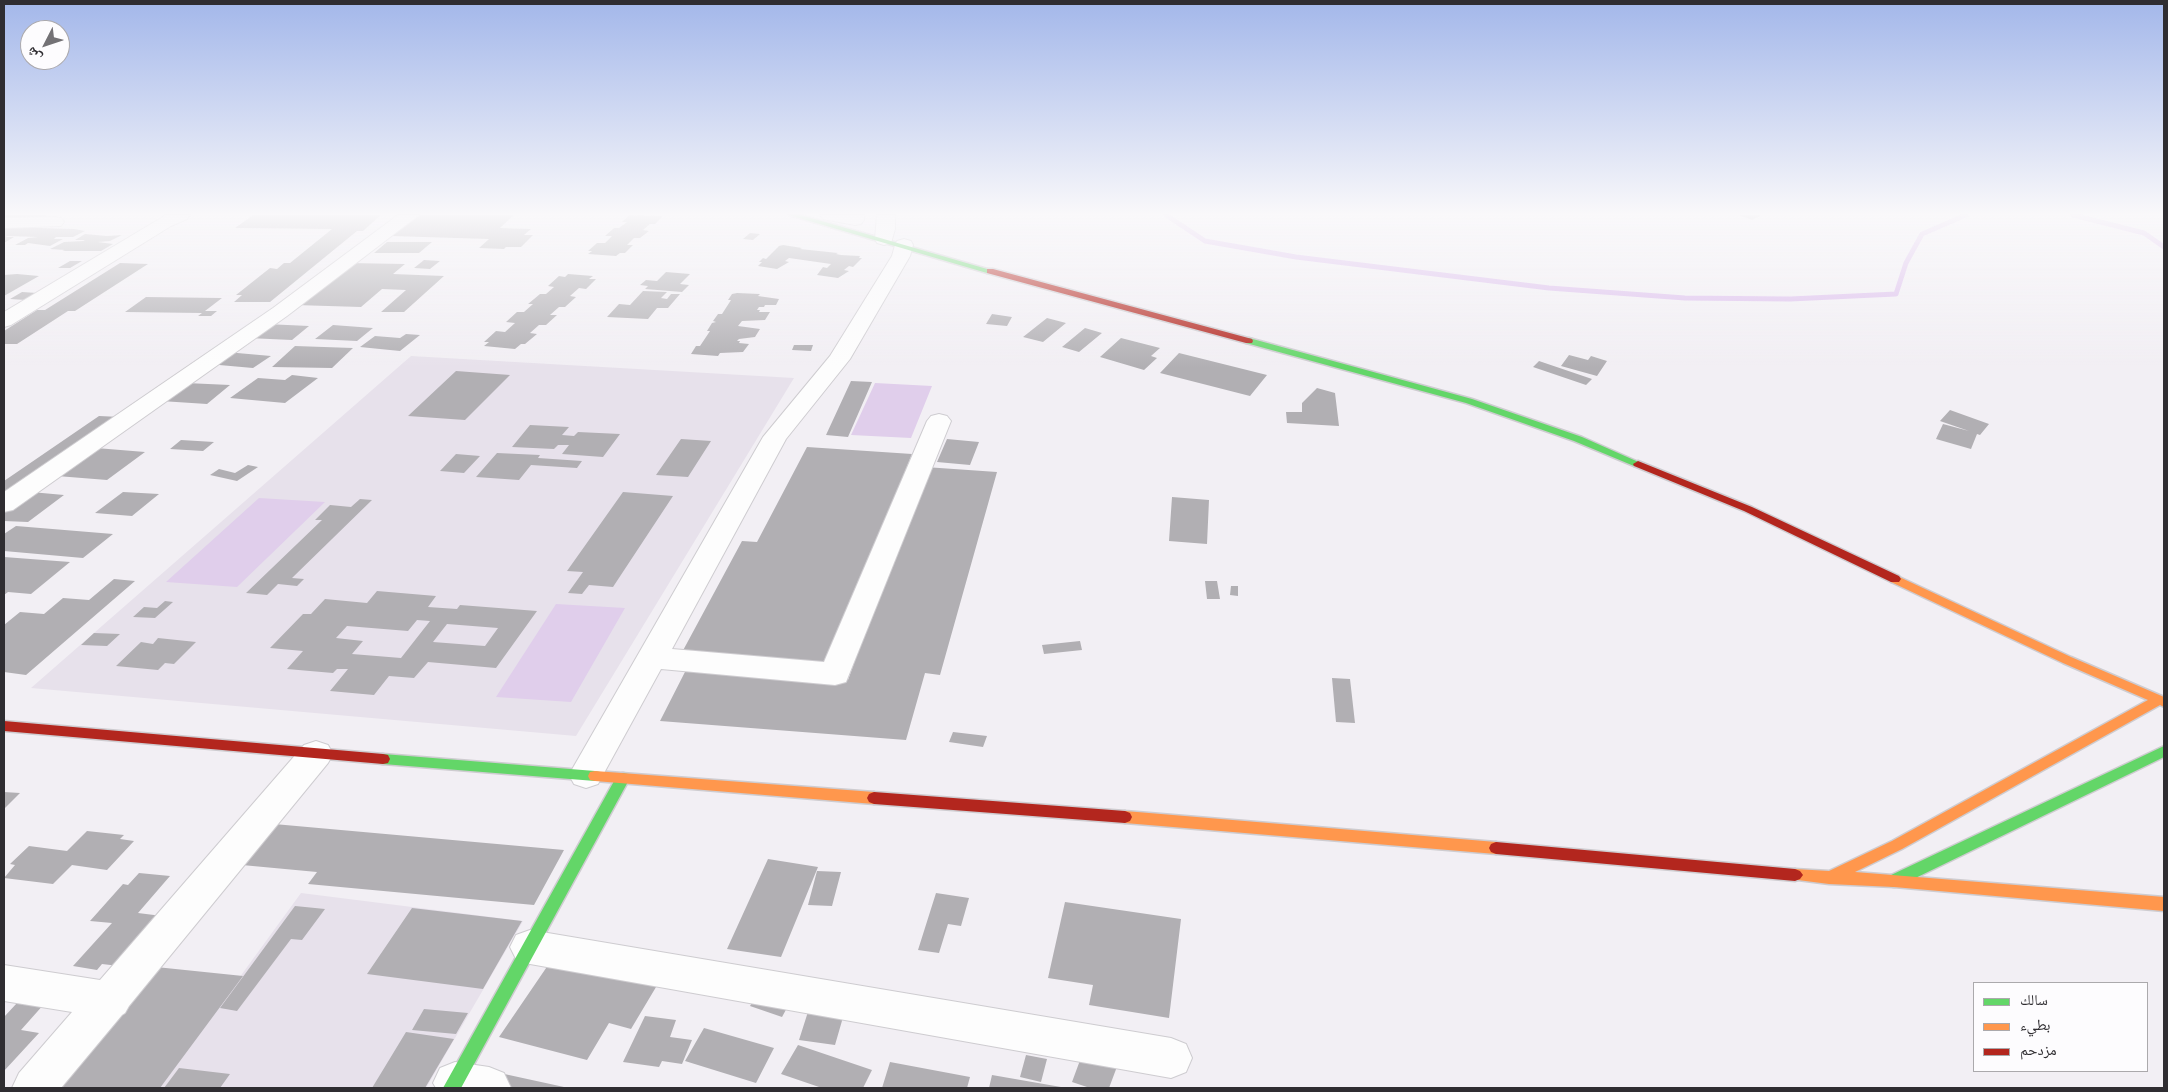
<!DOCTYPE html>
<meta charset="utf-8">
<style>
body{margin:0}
#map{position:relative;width:2168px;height:1092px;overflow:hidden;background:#f2eff4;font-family:Figtree,"Noto Naskh Arabic",sans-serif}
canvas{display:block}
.frame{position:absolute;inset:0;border:5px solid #2f2d31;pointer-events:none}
.legend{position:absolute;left:1973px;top:982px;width:175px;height:90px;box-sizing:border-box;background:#fdfcfe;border:1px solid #aba9ac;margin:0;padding:6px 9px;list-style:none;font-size:15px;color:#2f2d31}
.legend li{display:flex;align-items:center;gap:10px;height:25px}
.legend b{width:25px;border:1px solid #aba9ac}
.north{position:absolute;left:20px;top:20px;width:50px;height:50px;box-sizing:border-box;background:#fdfcfe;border:1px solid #aba9ac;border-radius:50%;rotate:229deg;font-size:14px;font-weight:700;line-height:20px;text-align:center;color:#2f2d31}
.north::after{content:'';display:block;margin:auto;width:18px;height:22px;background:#737175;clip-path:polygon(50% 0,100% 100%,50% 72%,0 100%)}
</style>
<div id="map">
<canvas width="2168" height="1092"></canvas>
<div class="frame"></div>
<ul class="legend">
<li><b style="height:6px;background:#63d668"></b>سالك</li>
<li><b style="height:6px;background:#ff974d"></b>بطيء</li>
<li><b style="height:6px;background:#b3261e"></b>مزدحم</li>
</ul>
<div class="north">ش</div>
</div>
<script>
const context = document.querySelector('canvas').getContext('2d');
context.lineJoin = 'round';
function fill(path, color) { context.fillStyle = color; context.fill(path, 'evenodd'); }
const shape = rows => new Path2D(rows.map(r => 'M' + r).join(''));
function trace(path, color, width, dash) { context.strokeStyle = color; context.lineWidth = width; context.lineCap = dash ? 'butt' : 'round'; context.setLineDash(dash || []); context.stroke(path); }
fill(shape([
 [411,356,794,378,576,736,31,688],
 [301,893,523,921,426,1088,159,1088]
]), '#e7e1eb');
fill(shape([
 [875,383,932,386,911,438,851,435],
 [259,498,325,502,237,587,166,582],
 [556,604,625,608,571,702,496,697]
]), '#e0ceeb');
trace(shape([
 [1166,215,1205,241,1296,257,1549,288,1685,298,1790,299,1896,294,1906,263,1922,234,1966,215],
 [2073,215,2144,233,2164,247]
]), '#dbbcec', 5);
fill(shape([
 [4,215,46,215,42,218,4,219],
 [253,215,381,215,363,231,357,231,270,302,234,302,242,295,236,295,270,268,277,269,284,263,290,263,332,229,235,228],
 [417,215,514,215,500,228,531,229,524,235,533,235,521,247,506,247,504,249,479,248,489,239,391,236],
 [629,215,663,216,655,224,650,224,643,230,649,231,640,238,634,238,627,245,633,245,625,253,620,253,616,256,588,254,592,251,588,251,597,243,605,243,612,236,605,236,614,228,619,228,627,222,622,222],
 [1739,215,1762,215,1752,220],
 [4,227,75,229,85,231,73,237,56,237,54,239,63,239,50,246,28,243,25,245,15,245,28,238,38,237,8,236,5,237,14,237,4,243],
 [750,233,760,234,753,240,743,239],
 [85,234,107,236,122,235,110,241,98,242,113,244,101,251,62,251,65,250,50,249,64,242,83,241,85,240,75,240],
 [387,242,432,242,419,253,374,253],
 [783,245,802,248,800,249,838,253,836,254,841,255,860,256,859,258,862,258,853,267,849,266,844,270,849,271,838,278,817,275,823,267,827,268,831,264,789,258,785,261,789,262,777,269,758,266,762,262,759,262,763,258,766,259,779,246],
 [424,260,440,261,430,269,414,268],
 [70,261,82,261,70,268,58,268],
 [120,263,148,264,75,311,68,311,17,344,4,344,4,331,37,310,45,310],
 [348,263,405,264,393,274,444,276,404,312,381,312,406,290,382,289,361,307,295,305],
 [666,272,690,274,680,284,689,285,682,292,645,289,648,286,640,285,646,280,657,281],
 [17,274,39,276,4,296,4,275],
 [568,274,593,276,589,279,596,279,586,289,579,288,570,296,576,297,565,307,559,307,550,315,557,315,546,325,539,325,530,333,537,334,525,344,521,344,515,349,484,346,489,342,484,342,496,331,505,332,515,323,506,322,517,312,524,312,533,304,528,304,540,294,546,294,554,287,548,286,559,276,565,277],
 [643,291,667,292,661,298,667,299,671,294,680,294,668,308,657,308,648,319,607,317,619,304,630,305],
 [22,292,37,293,26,300,10,299],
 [737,293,760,294,758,296,779,299,776,305,765,305,764,307,759,307,757,310,760,310,759,312,770,312,765,320,742,321,738,326,760,329,755,337,739,339,737,341,740,341,739,343,749,344,743,352,720,353,718,356,691,354,696,346,700,346,710,331,707,331,712,323,716,322,713,321,718,314,722,314,731,300,728,300,732,294],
 [146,297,222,298,205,311,217,311,211,316,198,316,202,313,125,312],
 [992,314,1012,317,1007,326,986,324],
 [1047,318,1066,323,1043,342,1023,337],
 [266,324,309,326,292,340,248,338],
 [333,325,373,328,357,341,315,339],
 [1085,328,1102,333,1079,352,1062,347],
 [406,334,420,335,400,351,360,347,375,336,400,338],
 [1121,338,1160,348,1151,356,1157,358,1144,370,1100,357],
 [794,345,813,345,811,351,792,350],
 [295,346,353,348,332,368,272,367],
 [226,352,271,356,253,368,208,364],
 [1179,353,1267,375,1250,396,1160,373],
 [1569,355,1588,360,1591,356,1607,361,1597,376,1561,366],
 [1539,361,1592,379,1586,385,1533,367],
 [456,371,510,375,465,420,408,416],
 [292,375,318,378,285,403,230,398,258,378,285,380],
 [851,381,872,382,848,437,826,435],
 [186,383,230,385,207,404,161,401],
 [1317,388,1335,393,1339,426,1287,423,1286,412,1302,412,1302,403],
 [1950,410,1989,424,1980,435,1977,434,1971,449,1936,439,1943,424,1969,431,1940,421],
 [99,416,120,417,4,498,4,481],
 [530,425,569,427,562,435,574,436,578,432,620,434,603,457,562,454,569,445,558,445,554,449,512,447],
 [681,439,711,441,688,477,656,475],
 [947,439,979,442,970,465,937,462],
 [181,440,214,442,203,451,170,449],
 [807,447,912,454,826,668,680,656,742,541,757,542],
 [96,448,145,452,107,480,57,476],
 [497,453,540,455,538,458,582,461,577,468,531,465,519,480,476,477],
 [456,454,480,456,464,473,440,471],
 [248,465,258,467,237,481,210,475,219,469,235,473],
 [925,467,997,472,940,675,925,673,906,740,660,721,687,668,848,680],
 [31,492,64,495,28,522,4,521,4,512],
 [123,492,159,494,132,516,95,513],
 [623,492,673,496,613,587,589,585,582,594,568,593,583,572,567,571],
 [1172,497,1209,500,1207,544,1169,541],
 [360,499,372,500,292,578,304,579,297,586,278,584,267,595,246,593,322,520,315,520,330,505,351,507],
 [16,526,113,534,83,558,4,551,4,534],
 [4,557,70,562,31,594,8,592,4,595],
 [114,579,135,581,26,675,4,672,4,625,20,612,44,614,63,598,89,600],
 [1205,581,1217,581,1220,599,1207,599],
 [1231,586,1238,586,1238,596,1230,595],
 [377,591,436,596,428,607,457,609,460,605,537,611,496,668,428,662,414,678,389,676,374,695,330,691,348,669,337,669,333,673,287,669,303,651,270,648,303,614,311,614,325,599,367,603],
 [417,620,430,621,401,658,352,654,363,641,336,638,347,626,408,631],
 [447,624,498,628,485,646,433,642],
 [165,601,173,602,155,618,133,617,144,607,157,608],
 [94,633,120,634,107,646,81,645],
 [158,638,196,642,174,664,165,663,158,670,116,666,141,642,153,644],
 [1080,641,1082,650,1044,654,1042,645],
 [1332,678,1350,679,1355,723,1336,722],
 [953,732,987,736,983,747,949,742],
 [4,792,20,793,4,809],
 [274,824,564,850,534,905,308,884,317,872,242,865],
 [87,831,124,835,120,839,134,841,107,870,72,865,53,884,4,878,15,865,10,864,29,846,67,851],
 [768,859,818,867,781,957,727,949],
 [817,871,841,872,832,906,808,905],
 [139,873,170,876,138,913,162,916,119,966,102,964,97,970,73,966,112,923,90,921,123,884,128,885],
 [936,893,969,898,961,926,948,924,939,953,918,950],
 [1065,902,1181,919,1169,1018,1089,1005,1093,985,1048,978],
 [295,906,325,909,302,940,291,939,237,1011,220,1008],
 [412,908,522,921,483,989,367,974],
 [557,952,662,977,631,1029,609,1023,587,1060,499,1037],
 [156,967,243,976,160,1088,58,1088],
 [763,985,794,995,782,1017,750,1006],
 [37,991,53,994,21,1030,39,1033,4,1071,4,1017,17,1003,25,1005],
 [813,996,848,1000,835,1045,799,1040],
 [424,1009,468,1013,456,1034,412,1030],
 [645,1016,676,1020,670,1037,692,1040,682,1064,662,1061,659,1067,623,1062],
 [704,1028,774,1048,756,1083,685,1061],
 [406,1032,454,1039,425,1088,372,1088],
 [1086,1044,1121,1056,1109,1088,1090,1088,1072,1082],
 [798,1045,872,1070,863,1088,822,1088,781,1074],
 [1026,1055,1047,1059,1041,1082,1020,1077],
 [890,1062,970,1077,967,1088,882,1088],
 [179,1068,230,1074,220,1088,164,1088],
 [486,1070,564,1087,564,1088,475,1088],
 [992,1075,1061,1087,1061,1088,989,1088]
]), '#b1afb3');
const street = shape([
 [166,215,190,215,187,219,171,226,11,325,4,327,4,312,166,215],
 [398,215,419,215,287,316,13,510,4,512,4,492,273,308,398,215],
 [820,215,864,215,864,220,861,224,855,225,823,219,820,215],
 [877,215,895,215,895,229,891,243,884,245,877,243,875,239,877,215],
 [55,217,61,218,64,222,61,226,4,228,4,218,55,217],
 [904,239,911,241,913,245,910,256,850,359,786,439,672,649,824,662,927,421,931,416,939,414,947,416,951,421,846,682,835,685,661,669,598,784,586,788,574,784,569,775,574,766,763,437,830,356,892,256,895,245,897,241,904,239],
 [316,741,328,745,333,754,328,763,129,1006,125,1013,122,1015,61,1088,12,1088,19,1073,72,1012,4,1001,4,965,100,980,304,745,316,741],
 [530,930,1171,1038,1186,1044,1192,1058,1186,1072,1171,1078,530,964,516,959,510,947,516,935,530,930],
 [455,1062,489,1067,504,1073,511,1088,436,1088,433,1083,440,1068,455,1062]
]);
const fast = shape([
 [789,215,801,215,994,271,987,273,789,215],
 [1249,338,1472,399,1582,437,1643,464,1642,466,1634,466,1574,441,1466,403,1246,343,1246,339,1249,338],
 [2164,746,2164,757,1899,886,1894,887,1889,886,1886,881,1889,876,2164,746],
 [383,754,595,771,600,772,602,776,600,780,595,781,383,764,378,763,376,759,378,755,383,754],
 [623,773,628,774,630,778,461,1088,443,1088,618,774,623,773]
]);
const slow = shape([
 [1895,575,2071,657,2164,697,2164,707,2160,705,1902,849,1855,872,2164,897,2164,911,1894,887,1829,884,1790,879,1787,875,1790,871,1795,869,1829,871,1892,841,2148,700,2063,663,1891,582,1889,579,1891,576,1895,575],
 [595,771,874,792,879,794,881,798,879,802,874,804,595,781,590,780,588,776,590,772,595,771],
 [1125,811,1496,842,1501,844,1503,848,1501,852,1496,854,1125,823,1120,821,1118,817,1120,813,1125,811]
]);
const jam = shape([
 [987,269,993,269,1252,339,1253,341,1252,343,1246,343,987,273,987,269],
 [1638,461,1752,507,1899,576,1901,579,1899,582,1891,582,1744,511,1634,466,1633,464,1638,461],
 [4,721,383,754,388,755,390,759,388,763,383,764,4,731,4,721],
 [874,792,1125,811,1130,813,1132,817,1130,821,1125,823,874,804,869,802,867,798,869,794,874,792],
 [1496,842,1795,869,1800,871,1803,875,1800,879,1795,881,1496,854,1491,852,1489,848,1491,844,1496,842]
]);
trace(street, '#ceccd0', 2);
trace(fast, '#ceccd0', 3);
trace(slow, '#ceccd0', 3);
trace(jam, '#ceccd0', 3);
fill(street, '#fdfdfd');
fill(fast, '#63d668');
fill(slow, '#ff974d');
fill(jam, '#b3261e');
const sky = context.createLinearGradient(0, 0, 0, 368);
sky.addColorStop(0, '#a3b7ea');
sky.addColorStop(0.58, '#f9f8fa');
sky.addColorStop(1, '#f9f8fa00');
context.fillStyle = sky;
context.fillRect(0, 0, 2168, 368);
</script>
